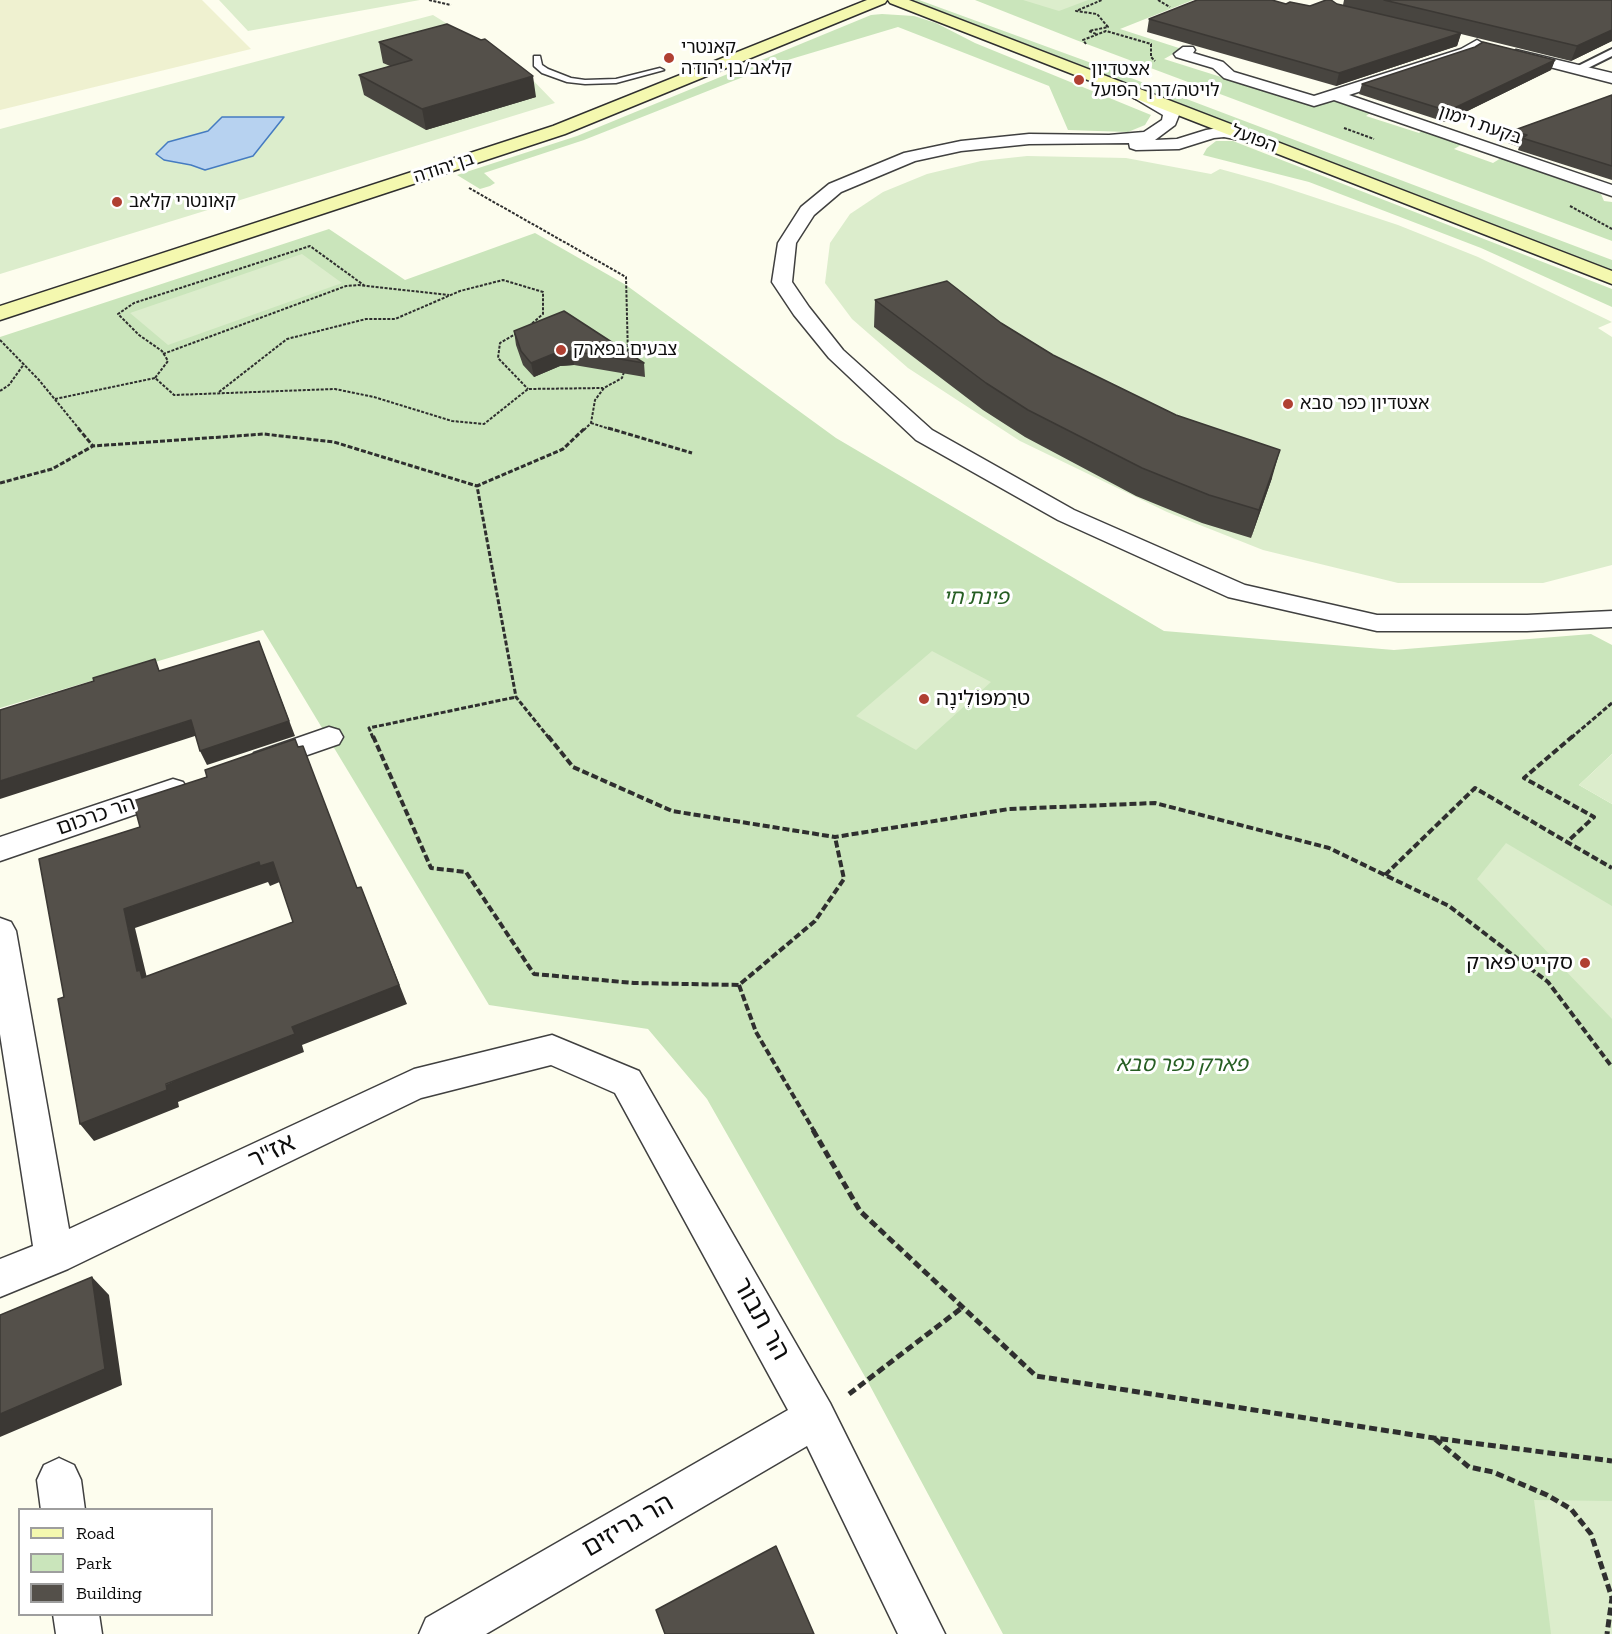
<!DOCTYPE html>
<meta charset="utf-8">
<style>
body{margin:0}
#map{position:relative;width:1612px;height:1634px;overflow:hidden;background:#fdfdee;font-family:"Zilla Slab",serif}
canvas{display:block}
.legend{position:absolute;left:18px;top:1508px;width:195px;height:108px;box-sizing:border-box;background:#fff;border:2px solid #9e9e9e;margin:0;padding:8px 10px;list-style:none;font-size:18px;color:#0d0d0d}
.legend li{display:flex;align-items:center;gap:12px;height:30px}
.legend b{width:30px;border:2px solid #9e9e9e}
</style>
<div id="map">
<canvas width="1612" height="1634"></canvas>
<ul class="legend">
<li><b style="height:8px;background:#f4f8af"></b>Road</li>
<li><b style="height:16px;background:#cae5bb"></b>Park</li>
<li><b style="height:16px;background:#54504a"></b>Building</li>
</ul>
</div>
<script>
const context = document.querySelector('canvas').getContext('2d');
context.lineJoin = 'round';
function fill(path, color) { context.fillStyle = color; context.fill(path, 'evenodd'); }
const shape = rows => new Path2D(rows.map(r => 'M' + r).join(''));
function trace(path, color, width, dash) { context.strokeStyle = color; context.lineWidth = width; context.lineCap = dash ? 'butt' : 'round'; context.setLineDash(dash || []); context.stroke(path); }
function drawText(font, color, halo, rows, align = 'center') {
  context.font = font + ' "Zilla Slab","Noto Sans Hebrew",serif'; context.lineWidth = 6; context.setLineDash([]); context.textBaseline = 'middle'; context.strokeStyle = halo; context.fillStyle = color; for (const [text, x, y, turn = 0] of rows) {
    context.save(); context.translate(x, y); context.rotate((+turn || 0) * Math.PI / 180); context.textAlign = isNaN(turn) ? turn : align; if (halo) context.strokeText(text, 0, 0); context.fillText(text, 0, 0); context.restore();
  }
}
fill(shape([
 [0,0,202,0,251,49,0,110]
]), '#eff1d0');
fill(shape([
 [908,0,919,0,1086,61,1612,260,1612,271],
 [975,0,1193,0,1120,29,1182,49,1164,59,1313,106,1331,101,1352,105,1373,111,1366,116,1419,133,1423,130,1461,145,1454,149,1493,163,1501,158,1601,194,1604,201,1612,202,1612,241,1076,40],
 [882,14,914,16,936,23,975,43,1151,115,1145,125,1128,132,1068,130,1049,86,898,27,781,62,584,140,484,173,495,183,490,186,480,189,457,175,577,136,871,15],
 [1216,141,1233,141,1612,289,1612,307,1481,248,1309,182,1203,155,1207,148],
 [329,229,405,280,535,233,626,285,836,438,1164,631,1394,650,1591,634,1612,645,1612,754,1579,785,1612,804,1612,1634,1003,1634,868,1382,707,1099,648,1029,489,1005,263,630,0,708,0,337]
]), '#cae5bb');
fill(shape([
 [219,0,420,0,248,31],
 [1023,0,1088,0,1059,11],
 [433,15,525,72,555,103,0,274,0,129],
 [1027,156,1126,158,1211,174,1220,169,1271,183,1398,225,1478,257,1612,322,1598,328,1612,337,1612,565,1543,583,1398,583,1263,550,1167,512,1020,441,908,368,852,319,825,283,830,243,850,214,883,192,927,174,981,161],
 [302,254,342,283,168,345,130,313],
 [932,651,991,682,916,750,856,716],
 [1612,754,1612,804,1579,785],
 [1506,843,1612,906,1612,1019,1477,879],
 [1534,1500,1612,1501,1612,1634,1551,1634]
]), '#dcedcc');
const water = shape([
 [222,117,284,117,253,156,205,170,191,165,164,160,156,154,168,142,208,131,222,117]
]);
fill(water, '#b7d2f0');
trace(water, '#457bc1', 1.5);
const service = shape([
 [534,56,540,56,542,65,548,69,571,78,585,80,616,79,660,68,664,70,616,83,585,84,567,82,542,73,534,66,534,56]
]);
const pedestrian = shape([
 [1612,49,1612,56,1582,71,1574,71,1572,69,1612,49]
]);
const minor = shape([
 [1477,40,1484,44,1471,55,1349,95,1612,185,1612,196,1334,100,1314,106,1224,78,1213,68,1176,57,1174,54,1183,47,1193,47,1195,50,1193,53,1223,62,1234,72,1314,96,1461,49,1477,40],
 [1516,50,1612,73,1612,83,1511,57,1509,54,1516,50],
 [1134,87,1171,105,1179,115,1175,125,1155,140,1177,139,1206,130,1224,127,1256,134,1258,137,1250,142,1224,137,1214,138,1179,149,1136,150,1130,148,1129,143,1029,144,961,151,915,161,841,192,814,215,796,243,792,282,809,307,843,350,932,430,1074,510,1245,585,1377,615,1527,615,1612,611,1612,627,1527,631,1377,631,1228,597,1058,520,916,440,829,358,794,315,772,282,778,243,801,207,829,184,904,153,961,141,1029,134,1109,135,1144,132,1162,120,1163,115,1129,95,1126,92,1129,89,1134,87],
 [329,727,339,730,343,737,339,744,264,770,254,767,250,760,254,753,329,727],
 [173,779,183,782,188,790,183,798,0,861,0,837,173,779],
 [0,918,11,922,16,931,69,1229,414,1069,552,1035,639,1071,830,1403,945,1634,898,1634,807,1446,486,1634,419,1634,426,1618,788,1410,615,1093,551,1065,421,1098,68,1269,0,1297,0,1259,33,1246,0,1034,0,918],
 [59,1458,74,1465,81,1480,85,1510,41,1510,37,1480,44,1465,59,1458],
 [53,1614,99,1614,102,1634,56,1634,53,1614]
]);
const secondary = shape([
 [867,0,887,0,885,3,565,134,0,320,0,306,553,126,867,0],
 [888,0,909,0,1612,271,1612,284,890,3,888,0]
]);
trace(service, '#404040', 3);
trace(pedestrian, '#404040', 4);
trace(minor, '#404040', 3);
trace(secondary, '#2f2f2f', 3);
trace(shape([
 [429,0,451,5],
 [1158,0,1170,7],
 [1096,34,1089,31,1108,27,1097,14,1076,11,1102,0],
 [1086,44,1083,40,1106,31,1151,44,1151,57,1155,61],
 [1344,128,1374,139],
 [469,188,626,277,628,356],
 [1570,206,1612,229],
 [365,286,310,246,134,303,118,314,139,335,162,351,168,361,155,378,174,395,335,389,374,397,452,421,484,424,528,389,603,388],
 [517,333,500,343,498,358,528,389],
 [0,340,39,380,80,430],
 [163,354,346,286,358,285,449,295],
 [0,391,9,385,24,364],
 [219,392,287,339,366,319,395,319,460,291,503,280,543,292,543,314,529,326],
 [55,399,155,378],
 [591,423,613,430],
 [584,430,591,423,595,400,604,388,622,378,625,369]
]), '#2f2f2f', 2, [3, 1.5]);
trace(shape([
 [78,428,93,446],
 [608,428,692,453],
 [0,483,52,469,93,446,264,434,334,442,477,486],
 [373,738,369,728,516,697],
 [549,738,516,697,477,486,563,449,585,428],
 [1571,738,1612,703]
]), '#2f2f2f', 3, [5, 2]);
trace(shape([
 [373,736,431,868,466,872,534,974,634,983,739,985,815,921,844,879,835,837],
 [548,736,573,767,672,811,835,837,1009,809,1155,803,1329,848,1449,906,1548,982,1612,1067],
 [1573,736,1524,778,1594,817,1567,842,1612,868],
 [1385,875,1475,788,1567,842],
 [739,985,756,1032,814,1131]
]), '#2f2f2f', 4, [7, 3]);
trace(shape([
 [813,1130,860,1211,1036,1376,1434,1438,1612,1461],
 [849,1394,963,1307],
 [1435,1439,1469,1467,1493,1472,1547,1495,1571,1509,1591,1534,1612,1598,1607,1634]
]), '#2f2f2f', 5, [8, 4]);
fill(service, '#fff');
fill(pedestrian, '#fff');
fill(minor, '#fff');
fill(secondary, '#f4f8af');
fill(shape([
 [1344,0,1612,0,1612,41,1571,61,1461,34,1457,46,1336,86,1147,32,1149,19,1286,4,1310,6,1337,4,1343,5],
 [379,42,536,97,426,130,364,95,359,75,390,66,383,63],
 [1555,60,1551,70,1445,122,1359,94,1362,84],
 [1612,95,1612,180,1518,150,1519,147,1508,143,1512,131],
 [875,300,1001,323,1053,355,1272,478,1251,538,1202,523,1136,496,1025,437,983,410,874,327],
 [514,331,644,363,645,377,574,365,560,366,534,377,523,365,516,345]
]), '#484540');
fill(shape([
 [1612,30,1612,41,1571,61,1577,46],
 [1461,33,1457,46,1336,86,1339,73],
 [1555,60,1551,70,1445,122,1448,111],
 [533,76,536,97,426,130,422,109],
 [572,351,574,365,560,366,534,377,531,363,558,352],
 [1280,450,1272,478,1251,538,1259,510],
 [259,641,295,736,207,765,200,751],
 [191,720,198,735,0,799,0,781],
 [259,862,273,862,282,881,270,886,268,882,135,928,148,982,154,996,137,971,124,909],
 [361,887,407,1004,302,1045,304,1052,178,1102,179,1107,94,1141,80,1124,292,1027],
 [92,1277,109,1295,122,1385,0,1437,0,1414]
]), '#3b3834');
const building = shape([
 [1197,0,1272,0,1286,4,1290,2,1310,6,1326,0,1331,0,1337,4,1461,33,1339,73,1149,19,1197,0],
 [1384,0,1612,0,1612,30,1577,46,1384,0],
 [447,24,481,40,485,39,533,76,422,109,359,75,412,60,379,42,447,24],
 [1483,42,1555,60,1448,111,1362,84,1475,47,1483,42],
 [1612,95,1612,166,1522,138,1527,135,1512,131,1612,95],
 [947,281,1001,323,1053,355,1176,415,1280,450,1259,510,1209,495,1142,468,1028,410,986,383,875,300,947,281],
 [564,311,644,363,572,351,558,352,531,363,521,351,514,331,564,311],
 [259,641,289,721,200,751,191,720,0,781,0,710,94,681,93,678,155,659,159,671,259,641],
 [295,739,298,747,303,746,357,888,361,887,399,985,292,1027,295,1034,166,1084,167,1090,80,1124,58,999,64,997,39,859,140,827,133,801,207,777,205,770,295,739],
 [259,862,260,866,273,862,293,922,142,978,140,970,137,971,124,909,259,862],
 [92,1277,105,1369,0,1414,0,1315,92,1277],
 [776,1546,814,1634,665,1634,656,1610,776,1546]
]);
fill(building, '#54504a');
trace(building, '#3b3834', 1.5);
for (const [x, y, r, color] of [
 [669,58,6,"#b04032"],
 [1079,80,6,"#b04032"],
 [117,202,6,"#b04032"],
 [561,350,6,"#b04032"],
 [1288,404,6,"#b04032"],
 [924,699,6,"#b04032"],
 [1585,963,6,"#b04032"]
]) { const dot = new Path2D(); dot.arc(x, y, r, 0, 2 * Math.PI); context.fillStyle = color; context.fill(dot); trace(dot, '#fff', 2); }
drawText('18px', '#0d0d0d', '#fff', [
 ["קאנטרי",681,48],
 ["קלאב/בן יהודה",681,69],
 ["אצטדיון",1091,70],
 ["לויטה/דרך הפועל",1091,91],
 ["קאונטרי קלאב",129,202],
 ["צבעים בפארק",573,350],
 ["אצטדיון כפר סבא",1300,404]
], 'left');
drawText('18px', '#0d0d0d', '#fff', [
 ["בקעת רימון",1480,125,19],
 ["הפועל",1254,139,21],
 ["בן יהודה",444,168,-18]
]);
drawText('italic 21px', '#265e23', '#fff', [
 ["פינת חי",976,598],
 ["פארק כפר סבא",1182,1065]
]);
drawText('21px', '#0d0d0d', '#fff', [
 ["טרַמפּוֹלִינָה",936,699],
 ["סקייט פארק",1573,963,"right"]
], 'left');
drawText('21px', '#0d0d0d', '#fff', [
 ["הר כרכום",96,816,-19]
]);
drawText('26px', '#0d0d0d', '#fff', [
 ["אז\"ר",272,1152,-26],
 ["הר תבור",761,1319,61],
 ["הר גריזים",628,1526,-30]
]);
</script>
